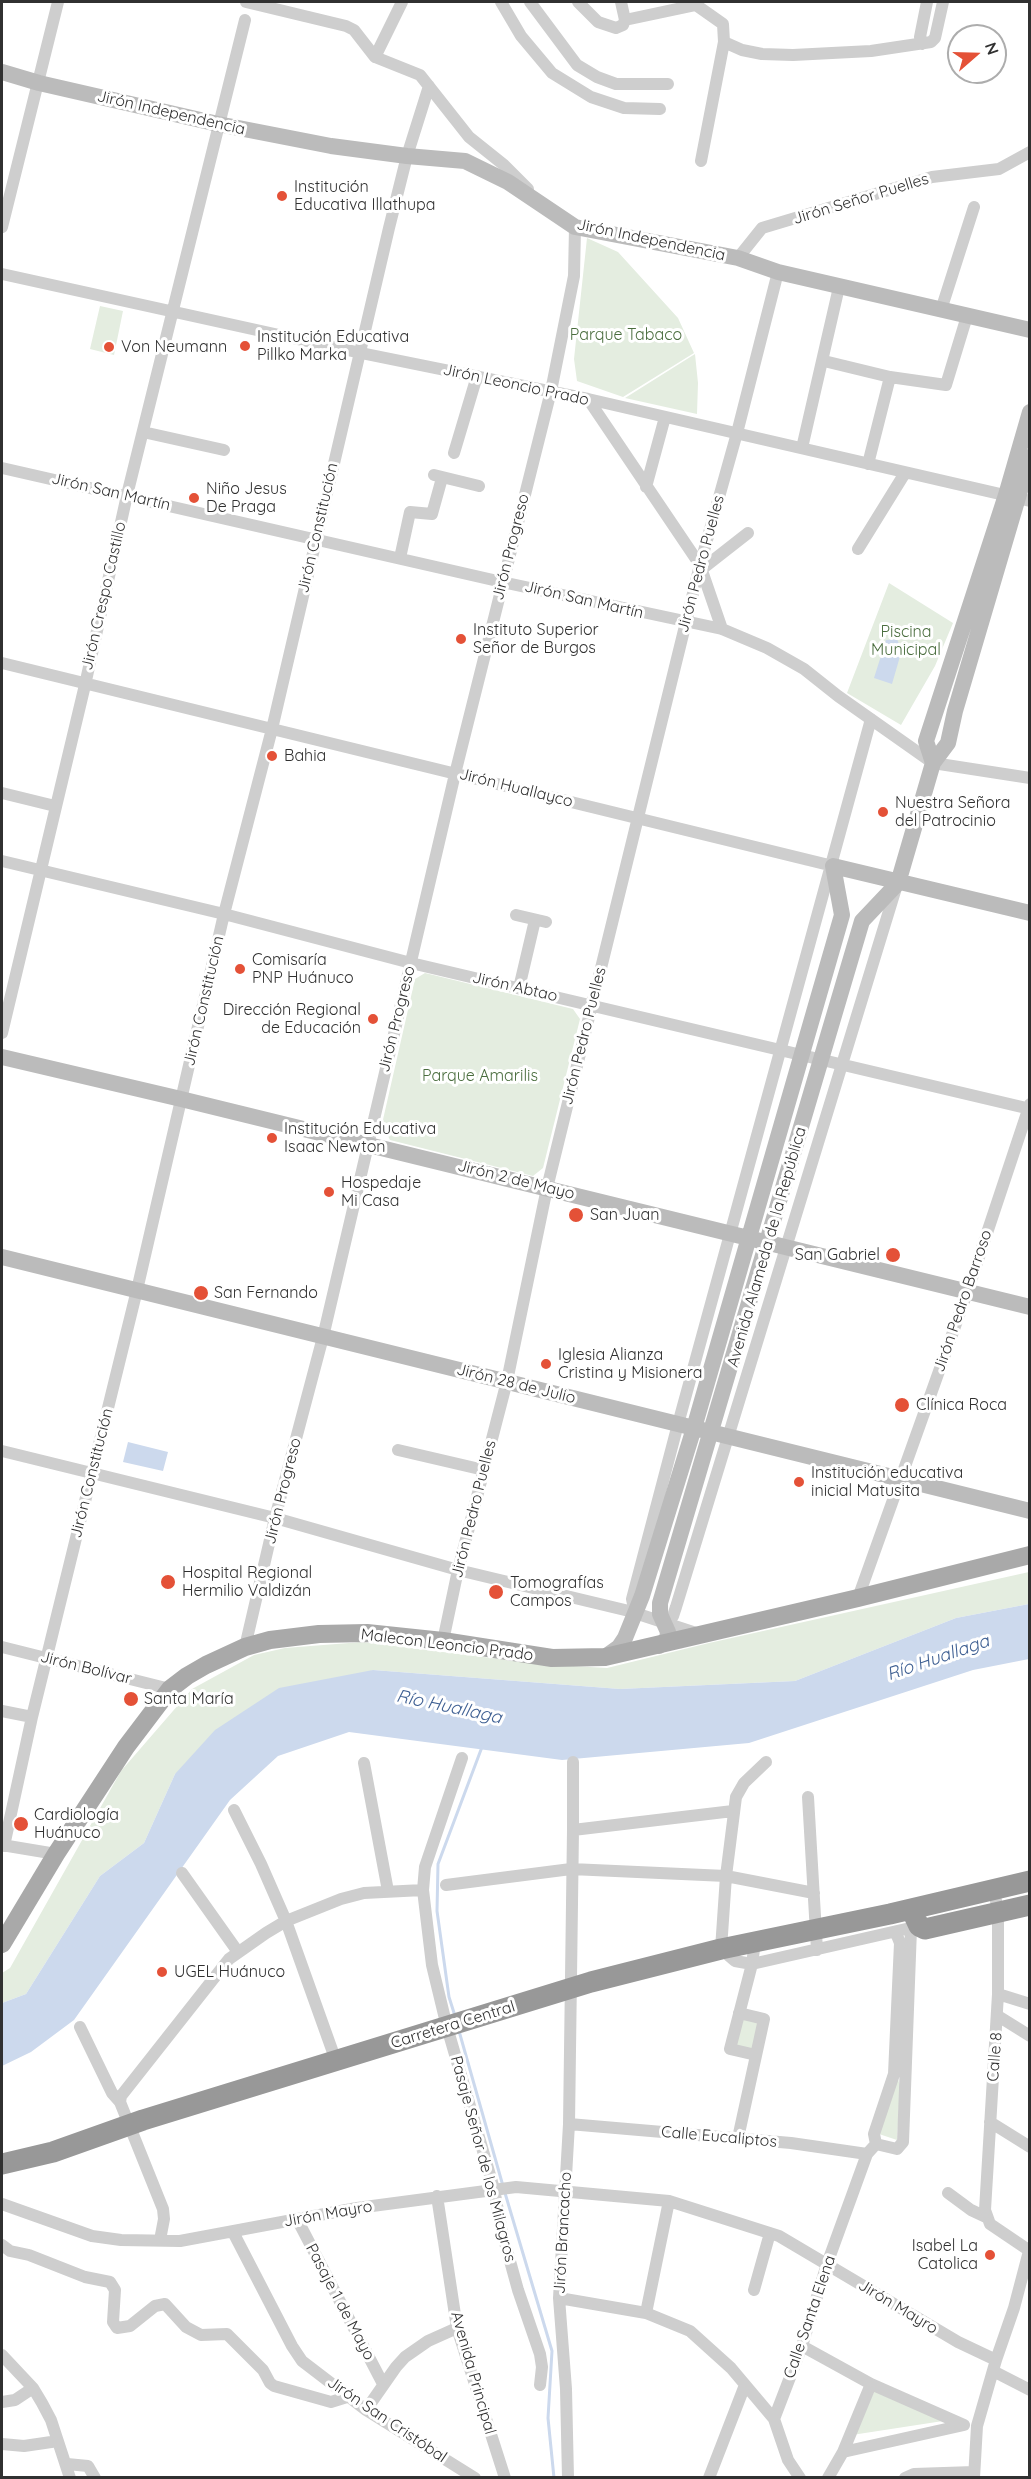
<!DOCTYPE html>
<meta charset="utf-8">
<style>
body{margin:0}
#map{position:relative;width:1031px;height:2479px;overflow:hidden;background:#fff;font-family:Quicksand,sans-serif}
canvas{display:block}
.frame{position:absolute;inset:0;border:3px solid #313131;pointer-events:none}
.north{position:absolute;left:947px;top:24px;width:60px;height:60px;box-sizing:border-box;background:#fff;border:2px solid #adadad;border-radius:50%;rotate:70deg;font-size:16px;font-weight:700;line-height:24px;text-align:center;color:#313131}
.north::after{content:'';display:block;margin:auto;width:21px;height:27px;background:#e45137;clip-path:polygon(50% 0,100% 100%,50% 72%,0 100%)}
</style>
<div id="map">
<canvas width="1031" height="2479"></canvas>
<div class="frame"></div>
<div class="north">N</div>
</div>
<script>
const context = document.querySelector('canvas').getContext('2d');
context.lineJoin = 'round';
function fill(path, color) { context.fillStyle = color; context.fill(path, 'evenodd'); }
const shape = rows => new Path2D(rows.map(r => 'M' + r).join(''));
function trace(path, color, width, dash) { context.strokeStyle = color; context.lineWidth = width; context.lineCap = dash ? 'butt' : 'round'; context.setLineDash(dash || []); context.stroke(path); }
function drawText(font, color, halo, rows, align = 'center') {
  context.font = font + ' Quicksand,sans-serif'; context.lineWidth = 6; context.setLineDash([]); context.textBaseline = 'middle'; context.strokeStyle = halo; context.fillStyle = color; for (const [text, x, y, turn = 0] of rows) {
    context.save(); context.translate(x, y); context.rotate((+turn || 0) * Math.PI / 180); context.textAlign = isNaN(turn) ? turn : align; if (halo) context.strokeText(text, 0, 0); context.fillText(text, 0, 0); context.restore();
  }
}
fill(shape([
 [587,238,618,252,678,318,694,353,623,397,577,381,574,359],
 [100,306,123,311,114,355,90,349],
 [695,354,698,383,697,414,625,398],
 [889,583,953,623,935,666,901,725,847,693],
 [425,973,573,1009,580,1019,543,1168,533,1176,390,1140,382,1124,415,979],
 [1029,1572,1029,1604,956,1618,795,1681,620,1689,373,1670,175,1774,144,1843,100,1876,26,1994,2,2003,2,1973,10,1968,121,1771,192,1689,254,1655,285,1648,362,1642,540,1664,607,1668,709,1643],
 [741,2018,758,2023,752,2049,735,2045],
 [898,2078,900,2087,897,2140,876,2133],
 [875,2390,943,2421,852,2435]
]), '#e4ede0');
fill(shape([
 [897,639,899,644,903,646,892,684,874,678,886,640],
 [128,1442,168,1452,163,1471,123,1462],
 [1029,1604,1029,1659,973,1670,749,1743,562,1760,349,1732,278,1756,230,1800,74,2020,31,2052,2,2066,2,2003,26,1994,100,1876,144,1843,175,1774,215,1730,279,1688,373,1670,620,1689,795,1681,956,1618]
]), '#ccd9ed');
trace(shape([
 [455,2016,449,1997,437,1911,438,1864,482,1747],
 [459,2031,503,2186],
 [505,2193,552,2351,548,2418,554,2478]
]), '#ccd9ed', 3);
trace(shape([
 [246,2,346,26,354,30,375,57,420,75,469,137,504,165,528,189],
 [501,2,521,36,552,73,591,97,624,108,660,109],
 [530,2,577,65,597,77,616,84,668,84],
 [578,2,598,22,616,28,623,25,625,20,696,5,723,24,724,42,701,161],
 [621,2,625,20],
 [724,42,742,50,762,54,793,55,871,51,931,42,935,38,943,2],
 [922,44,920,37,927,2],
 [375,57,402,2],
 [2,227,58,2],
 [738,258,762,228,932,177,999,169,1030,152],
 [2,274,361,353,588,399,1030,501],
 [941,310,974,207],
 [824,361,890,377,946,385,967,316],
 [588,399,700,565,722,629],
 [143,432,224,450],
 [802,448,839,287],
 [454,453,477,376],
 [868,464,890,377],
 [2,468,502,582,722,629,767,648,804,669,838,696,933,763,1030,778],
 [434,475,479,486],
 [646,487,665,417],
 [858,549,905,473],
 [400,558,410,512,432,514,442,478],
 [702,569,748,533],
 [2,663,833,866],
 [2,793,55,806],
 [2,861,224,914,411,963,1030,1109],
 [516,915,546,922],
 [519,988,535,920],
 [2,1033,85,685,127,495,245,20],
 [398,1450,484,1470],
 [2,1451,275,1518,458,1570,629,1611,699,1634],
 [858,1598,968,1290,1030,1104],
 [635,1613,632,1599,678,1424,871,719],
 [665,1623,673,1616,676,1607,896,888],
 [443,1641,458,1570,507,1381,547,1188,700,565,737,433,778,272],
 [2,1647,170,1689],
 [245,1647,275,1518,323,1337,455,774,551,391,574,276,575,227],
 [2,1711,32,1717],
 [462,1758,425,1867,423,1890,432,1965,447,2027,494,2189,502,2232,518,2290,540,2354,542,2367,540,2385],
 [573,1762,573,1830],
 [766,1762,744,1783,736,1797,726,1876,721,1949,735,1961,752,1964,919,1926],
 [364,1763,388,1891],
 [808,1797,817,1950],
 [234,1810,261,1864,286,1921,336,2061],
 [2,1845,56,1854],
 [4,1846,32,1717,137,1290,224,914,272,729,389,228,407,156,429,86],
 [182,1873,238,1952],
 [446,1885,571,1869,726,1876,814,1893],
 [994,1889,998,1913,998,1994,985,2210,990,2224,1030,2251],
 [755,1942,752,1964,730,2049,756,2055],
 [998,1994,1030,2004],
 [998,2016,1030,2036],
 [80,2027,112,2093,120,2102],
 [990,2122,1030,2147],
 [569,2124,791,2143,867,2154],
 [738,2138,764,2019,739,2013],
 [876,2144,897,2149,903,2142,911,1929],
 [876,2144,874,2134,894,2074,900,1943,896,1933],
 [948,2193,971,2210,986,2217],
 [437,2196,457,2328,505,2478],
 [2,2204,92,2236,121,2240,180,2241,357,2208,516,2187,669,2201,779,2236,958,2342,996,2360],
 [297,2219,383,2384],
 [233,2232,292,2346,302,2361,366,2410,475,2478],
 [160,2240,164,2219,163,2209,120,2102,121,2096,229,1959,266,1933,286,1921,341,1899,364,1893,423,1890],
 [2,2245,10,2251,29,2255,85,2277,110,2282,115,2290,113,2322,117,2328,130,2326,155,2306,165,2304,186,2327,201,2335,227,2334,263,2370,270,2383,274,2386,331,2402,347,2397],
 [754,2290,770,2233],
 [559,2298,646,2313,690,2331,731,2368,774,2419],
 [646,2313,669,2201],
 [802,2346,871,2384,964,2425],
 [2,2355,33,2388,42,2403,51,2420,70,2478],
 [993,2371,1030,2390],
 [2,2402,15,2400,33,2388],
 [366,2410,396,2367,405,2357,428,2341,457,2328],
 [2,2444,24,2446,58,2441],
 [843,2452,871,2384],
 [67,2464,88,2466,95,2478],
 [568,2478,566,2389,559,2298,569,2124,573,1830,733,1811],
 [709,2478,745,2385],
 [800,2478,788,2460,774,2419,802,2346,827,2264,867,2154,876,2144],
 [828,2478,843,2452,964,2425],
 [905,2478,914,2474,974,2472],
 [974,2478,977,2426,996,2360,1014,2308,1029,2251]
]), '#cecece', 12);
trace(shape([
 [2,72,39,83,218,124,331,146,407,156,465,161,508,182,575,227,738,258,778,272,1030,330],
 [933,763,926,741,1006,495,1030,412],
 [2,1057,181,1099,1030,1307],
 [2,1257,1030,1511],
 [659,1646,667,1639,668,1632,660,1614,660,1603,862,921,898,883,933,763,948,743,955,711,1030,457],
 [605,1657,619,1647,625,1638,642,1596,694,1428,842,915,833,866,1030,913]
]), '#bbb', 16);
trace(shape([
 [2,1944,56,1854,126,1747,170,1689,187,1676,206,1665,245,1647,270,1640,319,1634,367,1633,443,1641,552,1658,605,1657,858,1598,1030,1555]
]), '#a9a9a9', 18);
trace(shape([
 [911,1909,919,1926,925,1929,1030,1905],
 [2,2164,53,2152,143,2120,591,1982,721,1949,890,1914,1030,1881]
]), '#989898', 21);
for (const [x, y, r, color] of [
 [282,196,6,"#e45137"],
 [245,346,6,"#e45137"],
 [109,347,6,"#e45137"],
 [194,498,6,"#e45137"],
 [461,639,6,"#e45137"],
 [272,756,6,"#e45137"],
 [883,812,6,"#e45137"],
 [240,969,6,"#e45137"],
 [373,1019,6,"#e45137"],
 [272,1138,6,"#e45137"],
 [329,1192,6,"#e45137"],
 [576,1215,8,"#e45137"],
 [893,1255,8,"#e45137"],
 [201,1293,8,"#e45137"],
 [546,1364,6,"#e45137"],
 [902,1405,8,"#e45137"],
 [799,1482,6,"#e45137"],
 [168,1582,8,"#e45137"],
 [496,1592,8,"#e45137"],
 [131,1699,8,"#e45137"],
 [21,1824,8,"#e45137"],
 [162,1972,6,"#e45137"],
 [990,2255,6,"#e45137"]
]) { const dot = new Path2D(); dot.arc(x, y, r, 0, 2 * Math.PI); context.fillStyle = color; context.fill(dot); trace(dot, '#fff', 2); }
drawText('16px', '#313131', '#fff', [
 ["Jirón Independencia",171,113,13],
 ["Jirón Señor Puelles",861,199,-17],
 ["Jirón Independencia",651,240,12],
 ["Jirón Leoncio Prado",516,385,12],
 ["Jirón San Martín",111,492,13],
 ["Jirón Constitución",318,528,-77],
 ["Jirón Progreso",511,547,-76],
 ["Jirón Pedro Puelles",701,564,-75],
 ["Jirón Crespo Castillo",104,596,-77],
 ["Jirón San Martín",584,600,13],
 ["Jirón Huallayco",516,788,14],
 ["Jirón Abtao",515,987,13],
 ["Jirón Constitución",204,1001,-77],
 ["Jirón Progreso",397,1019,-76],
 ["Jirón Pedro Puelles",584,1036,-76],
 ["Jirón 2 de Mayo",516,1180,14],
 ["Avenida Alameda de la República",767,1247,-74],
 ["Jirón Pedro Barroso",963,1301,-71],
 ["Jirón 28 de Julio",516,1384,14],
 ["Jirón Constitución",92,1473,-76],
 ["Jirón Progreso",283,1491,-76],
 ["Jirón Pedro Puelles",474,1509,-76],
 ["Malecon Leoncio Prado",447,1645,7],
 ["Jirón Bolívar",86,1668,14],
 ["Carretera Central",453,2025,-17],
 ["Calle 8",995,2057,-86],
 ["Calle Eucaliptos",719,2137,5],
 ["Pasaje Señor de los Milagros",483,2159,75],
 ["Jirón Mayro",328,2214,-10],
 ["Jirón Brancacho",563,2233,-87],
 ["Pasaje 1 de Mayo",340,2302,62],
 ["Jirón Mayro",898,2307,31],
 ["Calle Santa Elena",810,2317,-71],
 ["Avenida Principal",473,2373,74],
 ["Jirón San Cristóbal",387,2420,34]
]);
drawText('16px', '#313131', '#fff', [
 ["Institución",294,187],
 ["Educativa Illathupa",294,205],
 ["Institución Educativa",257,337],
 ["Pillko Marka",257,355],
 ["Von Neumann",121,347],
 ["Niño Jesus",206,489],
 ["De Praga",206,507],
 ["Instituto Superior",473,630],
 ["Señor de Burgos",473,648],
 ["Bahia",284,756],
 ["Nuestra Señora",895,803],
 ["del Patrocinio",895,821],
 ["Comisaría",252,960],
 ["PNP Huánuco",252,978],
 ["Dirección Regional",361,1010,"right"],
 ["de Educación",361,1028,"right"],
 ["Institución Educativa",284,1129],
 ["Isaac Newton",284,1147],
 ["Hospedaje",341,1183],
 ["Mi Casa",341,1201],
 ["San Juan",590,1215],
 ["San Gabriel",880,1255,"right"],
 ["San Fernando",214,1293],
 ["Iglesia Alianza",558,1355],
 ["Cristina y Misionera",558,1373],
 ["Clínica Roca",916,1405],
 ["Institución educativa",811,1473],
 ["inicial Matusita",811,1491],
 ["Hospital Regional",182,1573],
 ["Hermilio Valdizán",182,1591],
 ["Tomografías",510,1583],
 ["Campos",510,1601],
 ["Santa María",144,1699],
 ["Cardiología",34,1815],
 ["Huánuco",34,1833],
 ["UGEL Huánuco",174,1972],
 ["Isabel La",978,2246,"right"],
 ["Catolica",978,2264,"right"]
], 'left');
drawText('16px', '#4a6d3e', '#fff', [
 ["Parque Tabaco",626,335],
 ["Piscina",906,632],
 ["Municipal",906,650],
 ["Parque Amarilis",480,1076]
]);
drawText('italic 18px', '#3f6093', '#fff', [
 ["Río Huallaga",938,1658,-19],
 ["Río Huallaga",449,1707,12]
]);
</script>
